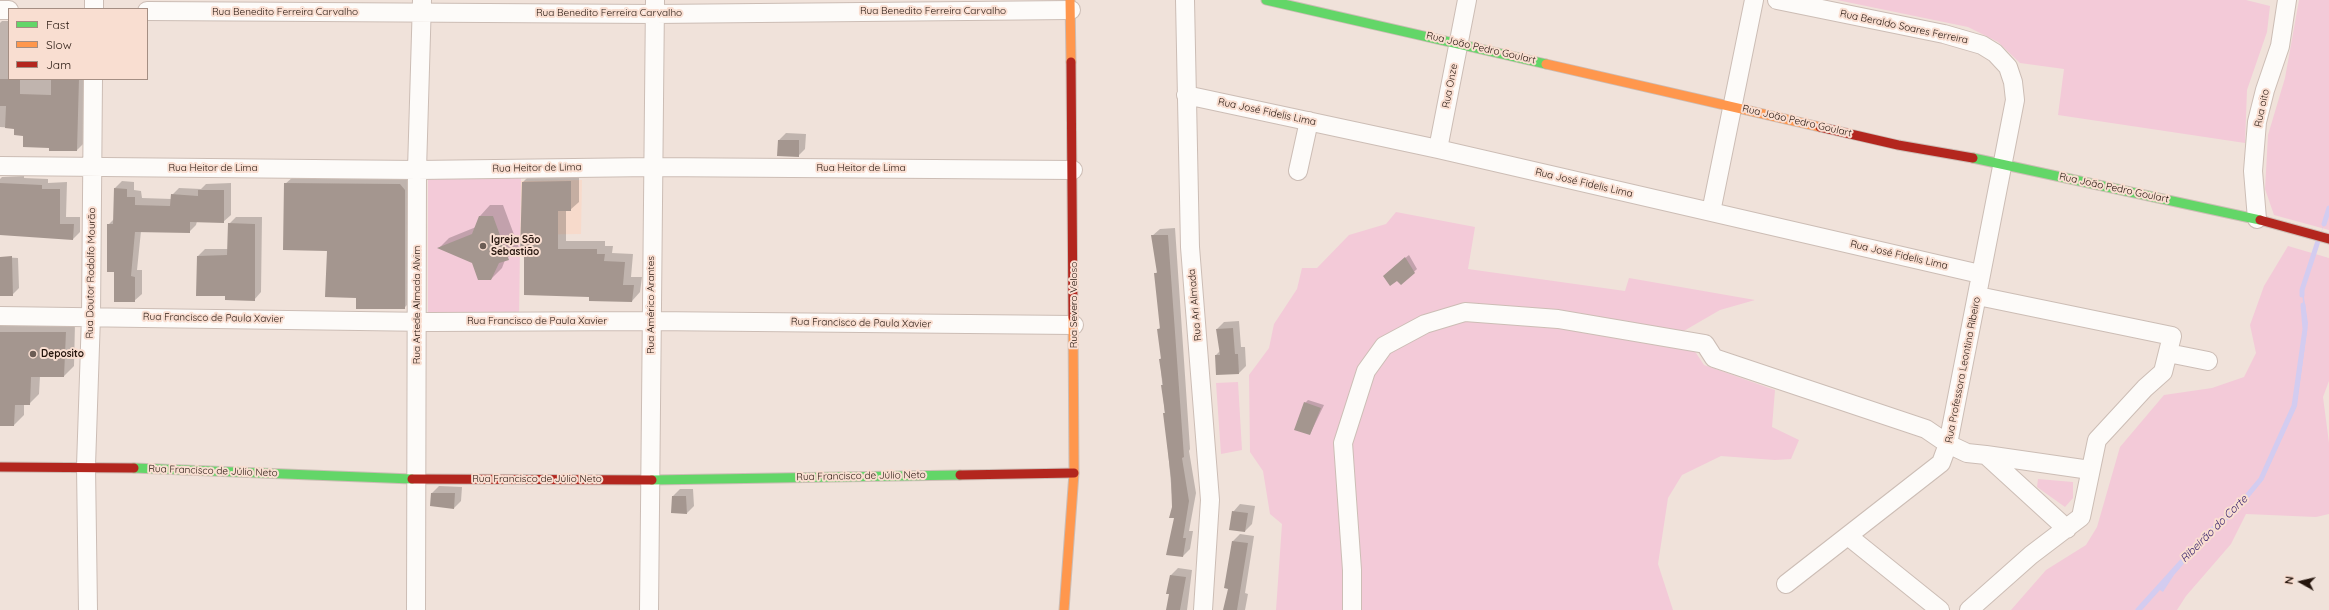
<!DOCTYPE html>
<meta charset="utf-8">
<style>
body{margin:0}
#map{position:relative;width:2329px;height:610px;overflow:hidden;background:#f0e2da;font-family:Quicksand,sans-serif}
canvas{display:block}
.legend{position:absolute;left:8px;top:8px;width:140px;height:72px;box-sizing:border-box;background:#f9ded1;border:1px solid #a48e83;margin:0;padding:5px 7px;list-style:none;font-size:12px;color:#25150d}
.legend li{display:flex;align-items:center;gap:8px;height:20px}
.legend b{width:20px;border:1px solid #a48e83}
.north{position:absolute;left:2281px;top:562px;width:40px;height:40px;-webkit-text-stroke:3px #f9ded1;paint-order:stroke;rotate:278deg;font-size:11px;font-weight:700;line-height:16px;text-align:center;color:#25150d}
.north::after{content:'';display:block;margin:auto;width:14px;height:18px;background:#25150d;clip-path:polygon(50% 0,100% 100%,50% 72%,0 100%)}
</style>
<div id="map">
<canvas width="2329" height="610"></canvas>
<ul class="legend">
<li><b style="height:5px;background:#63d668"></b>Fast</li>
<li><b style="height:5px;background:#ff974d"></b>Slow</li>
<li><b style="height:5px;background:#b3261e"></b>Jam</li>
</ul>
<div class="north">N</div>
</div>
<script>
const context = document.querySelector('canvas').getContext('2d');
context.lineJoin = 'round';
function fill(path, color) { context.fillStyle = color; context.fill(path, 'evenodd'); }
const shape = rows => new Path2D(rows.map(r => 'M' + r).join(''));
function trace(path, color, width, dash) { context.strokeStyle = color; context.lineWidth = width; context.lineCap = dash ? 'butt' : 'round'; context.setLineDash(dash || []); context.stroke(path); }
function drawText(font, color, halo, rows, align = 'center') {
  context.font = font + ' Quicksand,sans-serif'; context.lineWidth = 4; context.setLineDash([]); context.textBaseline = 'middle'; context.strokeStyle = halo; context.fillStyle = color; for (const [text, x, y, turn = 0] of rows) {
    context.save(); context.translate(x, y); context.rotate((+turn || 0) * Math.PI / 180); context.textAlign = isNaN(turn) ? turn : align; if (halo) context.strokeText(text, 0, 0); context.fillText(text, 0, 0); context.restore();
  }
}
fill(shape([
 [582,180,581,234,520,235,521,181]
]), '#f7dacb');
fill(shape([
 [1837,0,2246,0,2270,6,2267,32,2247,90,2245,143,2058,115,2064,69,2020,63,1998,42,1968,27],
 [2299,0,2329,0,2329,230,2274,215,2265,189,2268,135,2285,78],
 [521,178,519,316,428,316,428,179],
 [1396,212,1475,227,1468,269,1625,291,1629,278,1755,300,1720,310,1682,332,1704,365,1775,390,1772,427,1799,440,1791,459,1775,460,1721,456,1682,475,1668,498,1658,564,1673,610,1276,610,1282,524,1270,514,1263,471,1250,452,1249,375,1269,348,1274,324,1297,289,1302,268,1317,268,1349,235,1386,224],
 [2288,246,2329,258,2329,381,2323,397,2329,443,2329,514,2316,517,2246,514,2231,544,2186,596,2177,610,2011,610,2046,570,2086,545,2097,527,2120,447,2164,395,2212,388,2244,377,2256,353,2250,325,2264,286],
 [1238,382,1242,450,1221,454,1216,383],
 [2038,479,2073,482,2073,498,2065,507,2037,487]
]), '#f3cad8');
fill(shape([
 [2329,208,2303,291,2308,323,2297,406,2263,480,2238,511,2207,537,2174,575,2163,592,2160,590,2142,610,2138,610,2205,536,2236,509,2261,479,2294,406,2305,329,2302,290]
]), '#d3ccf0');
fill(shape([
 [2,21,9,21,9,79,86,79,84,143,77,150,50,150,50,147,24,135,15,128,0,127,0,23],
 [786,133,806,134,805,149,798,156,779,140],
 [579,173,579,202,570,210,566,210,566,241,605,241,605,246,613,246,612,253,633,254,631,277,642,277,640,292,632,301,590,296,525,294,523,182,531,174],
 [24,176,24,178,48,179,48,183,67,182,66,217,80,217,80,232,73,239,0,234,0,179,2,177],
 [293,177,408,177,411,183,411,301,404,308,357,297,285,184],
 [122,181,134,182,134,190,141,191,142,198,172,199,172,195,179,188,201,189,206,184,231,183,231,215,223,222,197,221,196,225,189,232,141,231,137,270,142,270,142,294,134,301,115,271,108,225,114,219,115,188],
 [490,205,503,205,519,248,505,260,502,268,491,279,472,262,439,248,449,238,476,227,480,216],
 [236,217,262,217,261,292,254,300,226,295,198,256,205,249,228,249,229,224],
 [1175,228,1190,449,1189,451,1196,493,1189,531,1193,531,1190,549,1183,556,1173,507,1160,359,1162,357,1158,329,1161,327,1155,274,1158,271,1152,236,1160,229],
 [1409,255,1417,269,1401,284,1387,273],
 [0,257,18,258,19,288,12,295,0,295],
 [1239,321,1241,347,1245,347,1246,366,1239,373,1217,374,1216,355,1220,351,1217,329,1224,322],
 [0,322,75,323,74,366,64,376,40,376,39,394,29,404,24,404,24,415,14,425,0,425],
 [1308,400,1324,405,1310,434,1305,403],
 [439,486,462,487,461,501,454,508,432,493],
 [680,489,693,489,694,506,687,513,673,496],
 [1240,504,1255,506,1252,524,1245,531,1233,512],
 [1240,534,1254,536,1245,593,1248,594,1245,610,1224,610,1229,588,1233,541],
 [1178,568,1192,570,1187,610,1167,610,1170,593,1171,575]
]), '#0003');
trace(shape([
 [2324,224,2329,208],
 [2302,295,2302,290,2318,241],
 [2138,610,2205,536,2236,509,2261,479,2294,406,2305,329,2303,305]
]), '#d3ccf0', 5);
fill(shape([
 [0,79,20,79,20,94,51,95,51,79,79,79,77,151,49,151,49,148,23,147,23,136,14,135,14,129,5,128,6,106,0,106],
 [778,140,799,140,799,157,777,156],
 [571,181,571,211,558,211,558,249,597,249,597,254,605,254,604,261,625,262,623,285,634,285,632,302,589,301,589,297,524,295,524,255,520,256,522,182],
 [0,183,42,185,42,189,60,189,60,224,74,224,73,240,0,235],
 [284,183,400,184,405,190,405,309,356,309,356,298,325,297,327,251,283,250],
 [114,188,127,189,127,197,135,197,135,205,170,206,171,194,198,196,198,190,224,190,224,223,190,222,190,233,135,232,131,276,135,277,135,302,114,302,114,272,107,272,107,224,113,224],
 [479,216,493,216,509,260,499,263,491,280,478,280,472,263,437,248,472,234],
 [228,223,255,224,255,301,225,300,225,296,196,296,197,256,227,255],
 [1151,235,1168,235,1184,457,1182,458,1189,501,1183,538,1186,538,1183,557,1166,555,1174,518,1169,518,1172,507,1171,478,1163,413,1165,413,1161,385,1163,385,1159,359,1161,359,1157,329,1160,329,1154,273,1157,273],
 [12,256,13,296,0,296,0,257],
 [1405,257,1415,273,1401,285,1397,281,1390,286,1383,276],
 [1233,328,1235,354,1238,354,1239,374,1216,375,1215,355,1220,355,1216,329],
 [0,332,66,332,64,377,31,377,30,405,15,405,14,426,0,426],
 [1304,402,1321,408,1310,435,1294,430],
 [431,493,455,493,454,509,430,506],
 [672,496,686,496,687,514,671,513],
 [1232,511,1248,513,1245,532,1229,530],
 [1232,541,1248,543,1237,610,1223,610,1228,589,1224,588],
 [1170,575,1186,577,1180,610,1166,610,1169,594,1166,594]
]), '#a4968f');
const street = shape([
 [1185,0,1190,247,1210,500,1203,610],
 [1777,0,1944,34,1982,45,1995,53,2008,67,2013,82,2015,100,1948,444,1941,463,1786,584],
 [94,9,94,0],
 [0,10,9,10],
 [147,11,655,14,1071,10],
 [1186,95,1438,149,1980,274],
 [1438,149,1467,0],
 [0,166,417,170,652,167,1073,170],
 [1298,171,1309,121],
 [1711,212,1754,0],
 [2257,219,2253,171,2257,122,2265,90,2280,46,2287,0],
 [0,316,431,322,650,321,1074,325],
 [2168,353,2208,361],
 [1986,455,2090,470],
 [1848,536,1940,610],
 [88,610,86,466,91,316,93,79],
 [416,610,417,170,422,0],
 [649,610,655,0],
 [1352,610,1352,570,1343,443,1366,371,1384,346,1425,324,1465,312,1558,319,1705,344,1714,358,1926,429,1948,444,1967,453,1986,455,2067,529],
 [1969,610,2031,555,2081,517,2097,440,2145,388,2163,372,2172,336,1978,296]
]);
const fast = shape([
 [1266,0,1546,64],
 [1973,158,2260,220],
 [134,468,412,479],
 [652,480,960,475]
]);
const slow = shape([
 [1070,0,1071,62],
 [1546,64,1820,127],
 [1064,610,1074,473,1073,317]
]);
const jam = shape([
 [1071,62,1073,317],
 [1820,127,1898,145,1973,158],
 [2260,220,2329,239],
 [0,467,134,468],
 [960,475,1074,473],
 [412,479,652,480]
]);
trace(street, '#ccbdb5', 20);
trace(fast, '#ccbdb5', 11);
trace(slow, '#ccbdb5', 11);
trace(jam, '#ccbdb5', 11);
trace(street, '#fdfbf9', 18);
trace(fast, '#63d668', 9);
trace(slow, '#ff974d', 9);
trace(jam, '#b3261e', 9);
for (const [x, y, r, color] of [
 [483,246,4,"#6c5d55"],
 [33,354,4,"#6c5d55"]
]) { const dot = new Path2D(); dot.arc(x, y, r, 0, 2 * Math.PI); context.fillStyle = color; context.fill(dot); trace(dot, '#f9ded1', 1.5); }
drawText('10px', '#25150d', '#f9ded1', [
 ["Rua Benedito Ferreira Carvalho",933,11],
 ["Rua Benedito Ferreira Carvalho",285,12],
 ["Rua Benedito Ferreira Carvalho",609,13],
 ["Rua Beraldo Soares Ferreira",1904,27,12],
 ["Rua João Pedro Goulart",1481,48,13],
 ["Rua Onze",1450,86,-79],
 ["Rua oito",2262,108,-78],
 ["Rua José Fidelis Lima",1267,112,12],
 ["Rua João Pedro Goulart",1797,121,13],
 ["Rua Heitor de Lima",213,168],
 ["Rua Heitor de Lima",537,168,-1],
 ["Rua Heitor de Lima",861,168],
 ["Rua José Fidelis Lima",1584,183,13],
 ["Rua João Pedro Goulart",2114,188,12],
 ["Rua José Fidelis Lima",1899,255,13],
 ["Rua Doutor Rodolfo Mourão",91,273,-89],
 ["Rua Artede Almada Alvim",417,305,-90],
 ["Rua Américo Arantes",651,305,-90],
 ["Rua Severo Veloso",1074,305,-90],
 ["Rua Ari Almada",1195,305,-95],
 ["Rua Francisco de Paula Xavier",213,318,1],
 ["Rua Francisco de Paula Xavier",537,321],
 ["Rua Francisco de Paula Xavier",861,323,1],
 ["Rua Professora Leontina Ribeiro",1963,370,-79],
 ["Rua Francisco de Júlio Neto",213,471,2],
 ["Rua Francisco de Júlio Neto",861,476,-1],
 ["Rua Francisco de Júlio Neto",537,479]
]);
drawText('bold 10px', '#25150d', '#f9ded1', [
 ["Igreja São",491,240],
 ["Sebastião",491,252],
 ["Deposito",41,354]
], 'left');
drawText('italic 11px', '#2d1965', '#f9ded1', [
 ["Ribeirão do Corte",2214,529,-45]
]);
</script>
